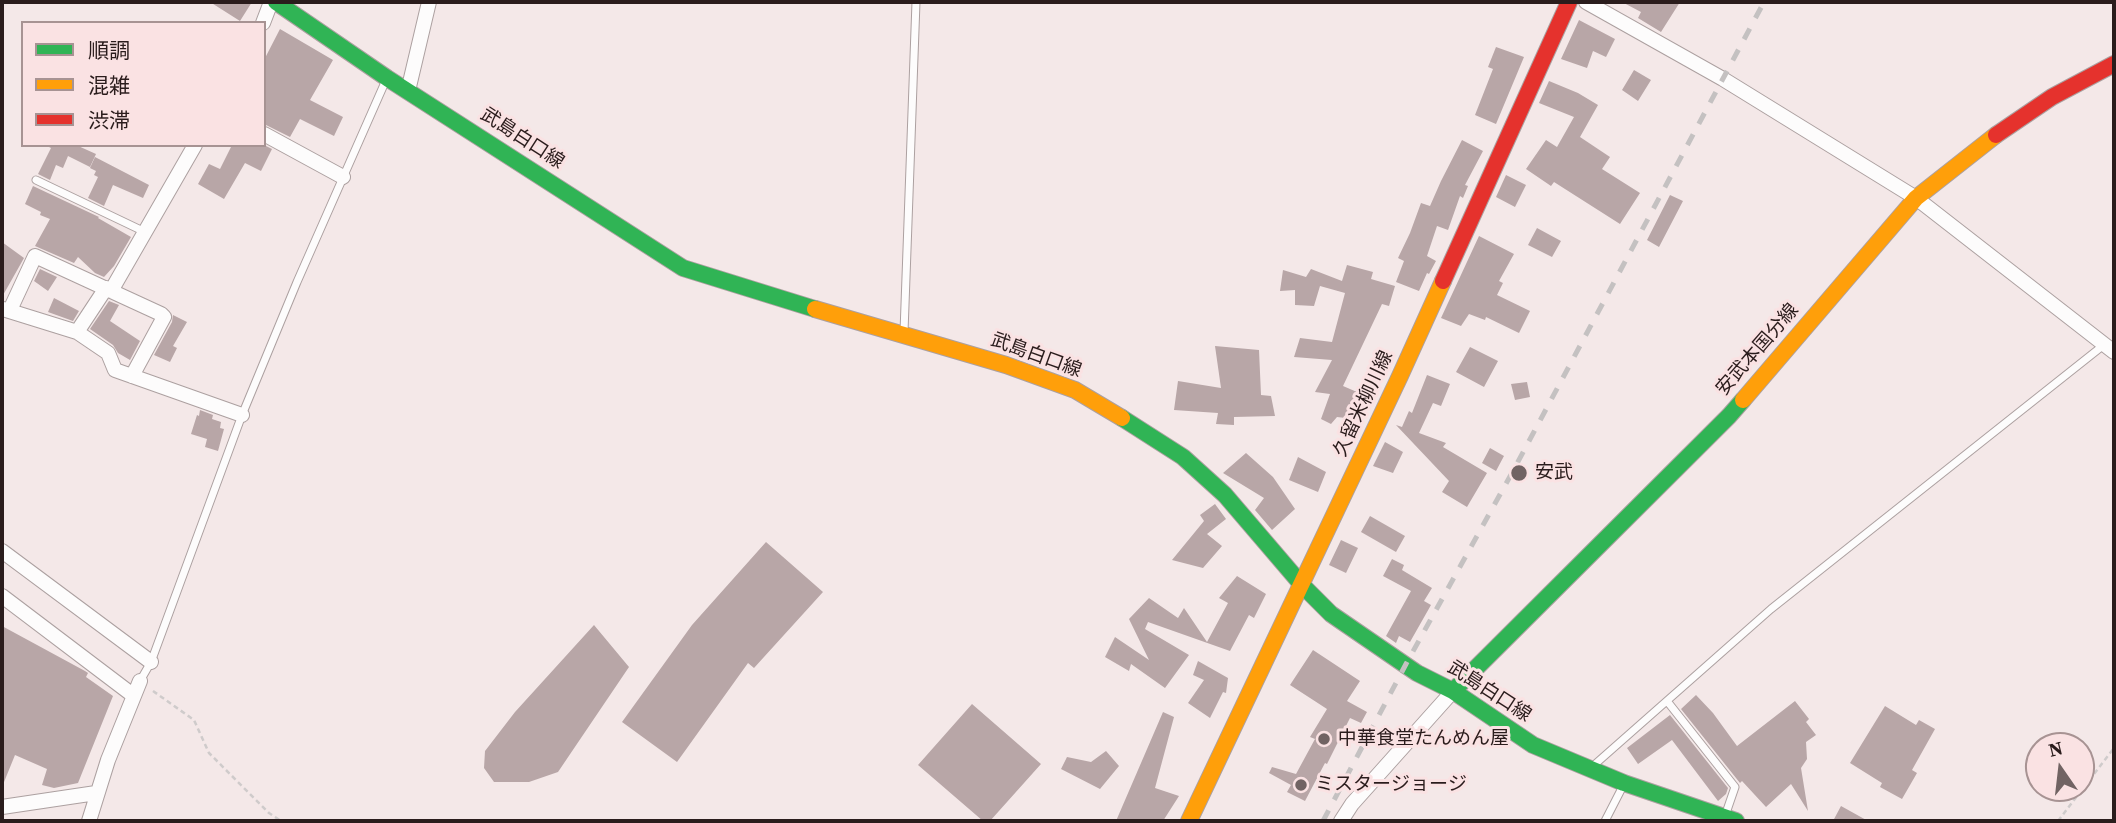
<!DOCTYPE html>
<meta charset="utf-8">
<style>
body{margin:0}
#map{position:relative;width:2116px;height:823px;overflow:hidden;background:#f4e8e8;font-family:"Source Serif 4","Noto Sans JP",serif}
canvas{display:block}
.frame{position:absolute;inset:0;border:4px solid #2a1c1c;pointer-events:none}
.legend{position:absolute;left:21px;top:21px;width:245px;height:126px;box-sizing:border-box;background:#fae2e3;border:2px solid #a79393;margin:0;padding:9px 12px;list-style:none;font-size:21px;color:#2a1c1c}
.legend li{display:flex;align-items:center;gap:14px;height:35px}
.legend b{width:35px;border:2px solid #a79393}
.north{position:absolute;left:2025px;top:732px;width:70px;height:70px;box-sizing:border-box;background:#fae2e3;border:2px solid #a79393;border-radius:50%;rotate:346deg;font-size:19px;font-weight:700;line-height:28px;text-align:center;color:#2a1c1c}
.north::after{content:'';display:block;margin:auto;width:24px;height:32px;background:#716363;clip-path:polygon(50% 0,100% 100%,50% 72%,0 100%)}
</style>
<div id="map">
<canvas width="2116" height="823"></canvas>
<div class="frame"></div>
<ul class="legend">
<li><b style="height:9px;background:#30b455"></b>順調</li>
<li><b style="height:9px;background:#ff9f0a"></b>混雑</li>
<li><b style="height:9px;background:#e5322d"></b>渋滞</li>
</ul>
<div class="north">N</div>
</div>
<script>
const context = document.querySelector('canvas').getContext('2d');
context.lineJoin = 'round';
function fill(path, color) { context.fillStyle = color; context.fill(path, 'evenodd'); }
const shape = rows => new Path2D(rows.map(r => 'M' + r).join(''));
function trace(path, color, width, dash) { context.strokeStyle = color; context.lineWidth = width; context.lineCap = dash ? 'butt' : 'round'; context.setLineDash(dash || []); context.stroke(path); }
function drawText(font, color, halo, rows, align = 'center') {
  context.font = font + ' "Source Serif 4","Noto Sans JP",serif'; context.lineWidth = 6; context.setLineDash([]); context.textBaseline = 'middle'; context.strokeStyle = halo; context.fillStyle = color; for (const [text, x, y, turn = 0] of rows) {
    context.save(); context.translate(x, y); context.rotate((+turn || 0) * Math.PI / 180); context.textAlign = isNaN(turn) ? turn : align; if (halo) context.strokeText(text, 0, 0); context.fillText(text, 0, 0); context.restore();
  }
}
fill(shape([
 [210,2,252,2,240,21],
 [1622,2,1680,2,1661,32,1638,18,1641,12],
 [1579,20,1615,39,1606,57,1593,51,1587,68,1561,59],
 [280,29,333,60,310,100,343,117,334,136,300,119,290,137,264,124,264,60],
 [1496,47,1524,57,1496,124,1475,115,1493,69,1488,67],
 [1634,70,1651,80,1638,101,1622,90],
 [1549,81,1578,93,1598,105,1580,137,1610,157,1602,169,1640,193,1620,224,1554,182,1551,186,1526,169,1546,140,1557,147,1574,117,1539,103],
 [1462,140,1483,151,1465,185,1468,186,1463,198,1460,196,1448,230,1437,226,1427,256,1436,261,1429,274,1427,273,1419,291,1396,282,1404,261,1398,258,1410,233,1421,203,1430,206,1441,181],
 [45,145,76,145,96,154,90,167,68,156,63,168,56,165,50,180,38,174,51,148],
 [232,145,264,145,272,149,261,171,245,163,224,199,198,184,209,164,220,169],
 [95,157,149,185,143,198,113,185,104,206,88,198,98,177,94,175,96,171,90,168],
 [1506,175,1526,185,1515,207,1496,197],
 [33,186,99,217,98,218,131,237,114,266,104,277,95,273,78,257,74,263,35,246,50,219,40,215,41,212,25,204],
 [1670,195,1683,201,1659,247,1647,240],
 [1537,228,1561,241,1552,257,1528,245],
 [1479,236,1514,254,1499,281,1503,283,1497,295,1530,311,1519,333,1486,317,1485,320,1469,314,1461,326,1441,318],
 [2,242,24,258,2,297],
 [1347,265,1373,272,1371,279,1395,286,1389,306,1382,304,1343,386,1371,398,1355,419,1337,417,1331,424,1321,419,1330,394,1315,392,1332,360,1294,357,1300,338,1332,342,1345,293,1320,286,1314,306,1295,305,1295,290,1280,291,1283,270,1306,277,1311,269,1342,281],
 [40,269,57,277,48,291,34,281],
 [54,298,79,311,73,321,48,312],
 [109,301,119,305,110,321,140,341,130,360,118,353,113,345,90,329],
 [173,315,187,322,173,346,177,348,170,362,154,355,172,322],
 [1215,346,1259,350,1261,395,1271,396,1275,416,1234,417,1234,425,1216,424,1218,413,1174,410,1178,381,1221,388],
 [1470,347,1498,361,1484,387,1456,372],
 [1427,375,1450,384,1441,406,1433,403,1419,433,1446,443,1443,447,1487,473,1467,507,1442,492,1449,481,1396,425,1402,427,1409,411,1412,413],
 [1527,382,1530,397,1515,400,1511,384],
 [200,410,213,415,212,419,221,422,220,428,224,429,218,451,205,447,207,439,191,434,197,415,199,416],
 [1385,442,1403,452,1393,473,1373,466],
 [1490,448,1504,456,1496,471,1482,463],
 [1246,453,1273,477,1295,509,1272,530,1255,510,1264,498,1223,473],
 [1298,457,1326,472,1318,492,1289,480],
 [1215,504,1226,519,1207,534,1222,546,1203,568,1172,560,1204,521,1200,515],
 [1370,516,1405,536,1396,552,1361,532],
 [1341,540,1358,548,1346,573,1329,565],
 [766,542,823,592,754,668,748,663,677,762,622,722,692,625],
 [1392,559,1404,565,1402,570,1432,588,1424,601,1431,605,1410,642,1399,636,1396,643,1386,636,1411,591,1383,576],
 [1237,576,1266,594,1254,618,1249,615,1230,651,1148,622,1145,629,1189,655,1165,688,1131,664,1129,671,1105,657,1115,637,1149,660,1129,619,1149,598,1178,618,1184,608,1207,642,1228,603,1219,598],
 [594,625,629,667,558,772,529,782,494,782,484,768,485,751,515,712],
 [2,626,85,671,88,673,86,677,113,696,78,783,54,788,42,785,47,769,15,755,2,787],
 [1313,650,1360,681,1347,701,1367,712,1361,723,1350,718,1327,764,1325,763,1305,801,1287,792,1291,785,1269,773,1272,767,1296,774,1315,739,1310,737,1327,709,1290,685],
 [1198,661,1228,678,1226,693,1223,692,1210,718,1188,703,1204,680,1193,675],
 [1696,695,1713,713,1737,746,1795,701,1809,719,1806,722,1816,735,1806,742,1807,759,1801,768,1808,811,1791,784,1766,807,1742,781,1740,783,1681,709],
 [972,704,1041,764,990,821,983,821,918,765],
 [1885,706,1916,725,1919,720,1935,729,1912,770,1917,773,1902,799,1880,787,1882,783,1850,763],
 [1163,712,1174,717,1155,788,1179,796,1163,821,1116,821],
 [1670,715,1728,788,1726,794,1718,801,1672,740,1638,764,1627,748],
 [1106,751,1119,766,1100,789,1061,769,1067,757,1091,762],
 [1841,806,1868,821,1833,821]
]), '#b8a6a7');
const lane = shape([
 [36,180,145,232],
 [904,332,916,2],
 [140,681,151,662,242,415,297,282,386,80],
 [1667,701,1735,787,1725,816],
 [1593,766,1771,609,2105,344],
 [1605,821,1624,784]
]);
const street = shape([
 [1586,2,1723,79,1916,198,2114,352],
 [263,23,271,2],
 [408,91,429,2],
 [264,134,343,177],
 [111,291,195,145],
 [3,309,77,332,108,353,115,370,242,415],
 [10,310,35,256,161,314,164,317,132,376],
 [77,332,106,288],
 [2,551,151,662],
 [2,596,134,696],
 [2,807,96,793],
 [89,821,108,760,140,681],
 [1341,821,1352,804,1453,691]
]);
const fast = shape([
 [276,2,387,78,683,268,815,309],
 [1122,418,1183,457,1225,495,1302,585,1331,614,1417,673,1453,691,1533,745,1624,783,1736,821],
 [1453,691,1729,416,1743,400]
]);
const slow = shape([
 [815,309,1006,365,1075,390,1122,418],
 [1743,400,1916,198,1996,135],
 [1189,821,1400,376,1443,281]
]);
const jam = shape([
 [1996,135,2052,97,2114,64],
 [1443,281,1569,2]
]);
trace(lane, '#aca0a0', 9);
trace(street, '#aca0a0', 16);
trace(fast, '#aca0a0', 18);
trace(slow, '#aca0a0', 18);
trace(jam, '#aca0a0', 18);
trace(shape([
 [153,691,194,720,209,753,269,813,281,821],
 [2058,821,2114,748]
]), '#cfcbcb', 2.5, [5, 3.5]);
trace(lane, '#fdfcfc', 7);
trace(street, '#fdfcfc', 14);
trace(fast, '#30b455', 16);
trace(slow, '#ff9f0a', 16);
trace(jam, '#e5322d', 16);
trace(shape([
 [1323,821,1406,664,1513,471,1764,2]
]), '#c4c1c1', 5, [12, 12]);
for (const [x, y, r, color] of [
 [1519,473,9,"#716363"],
 [1324,739,7,"#716363"],
 [1301,785,7,"#716363"]
]) { const dot = new Path2D(); dot.arc(x, y, r, 0, 2 * Math.PI); context.fillStyle = color; context.fill(dot); trace(dot, '#fae2e3', 2.5); }
drawText('19px', '#2a1c1c', '#fae2e3', [
 ["武島白口線",522,139,33],
 ["安武本国分線",1758,350,-49],
 ["武島白口線",1036,356,20],
 ["久留米柳川線",1364,404,-65],
 ["武島白口線",1489,692,33]
]);
drawText('19px', '#2a1c1c', '#fae2e3', [
 ["安武",1535,473],
 ["中華食堂たんめん屋",1338,739],
 ["ミスタージョージ",1315,785]
], 'left');
</script>
